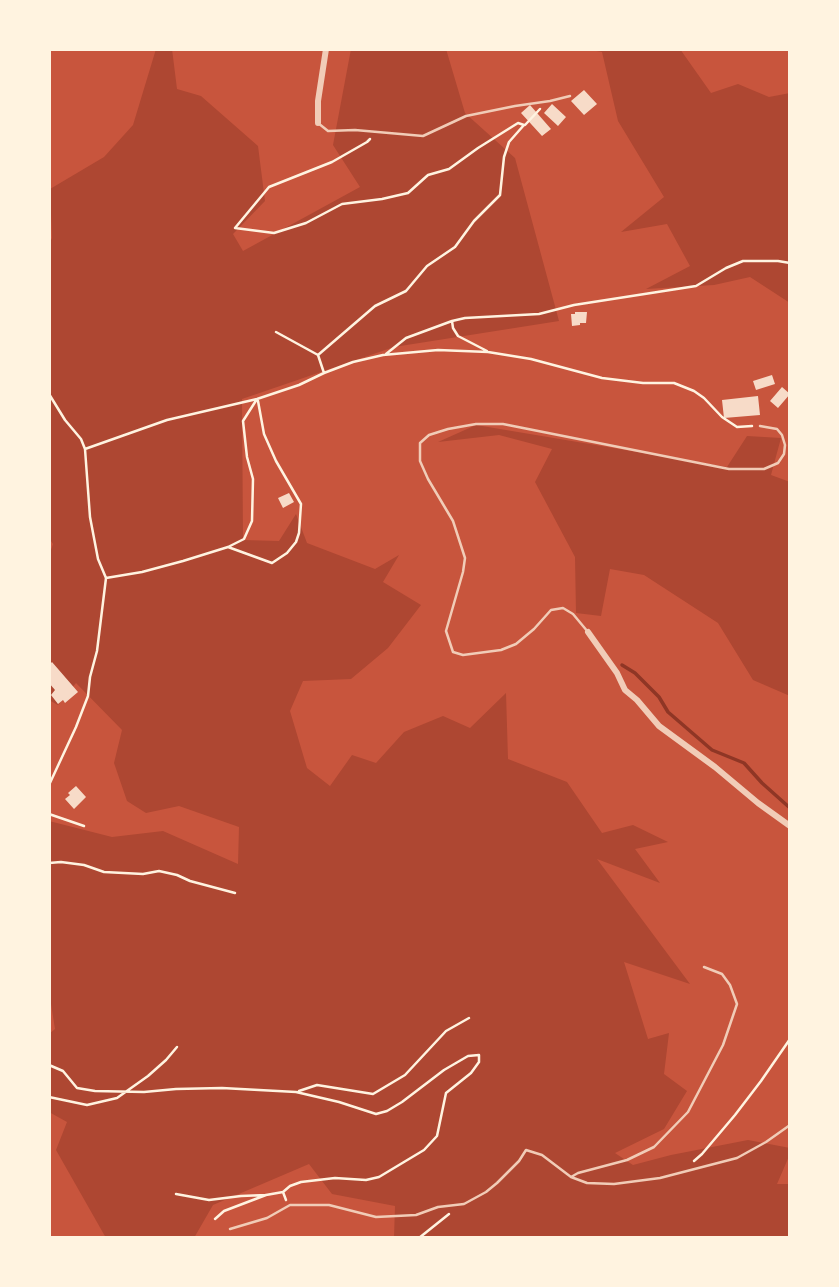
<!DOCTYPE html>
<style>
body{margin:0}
#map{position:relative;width:839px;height:1287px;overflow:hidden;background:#c8553d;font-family:Raleway,sans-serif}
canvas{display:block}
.frame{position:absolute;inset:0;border:51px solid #fff3e0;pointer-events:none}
</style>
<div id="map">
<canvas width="839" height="1287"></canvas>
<div class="frame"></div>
</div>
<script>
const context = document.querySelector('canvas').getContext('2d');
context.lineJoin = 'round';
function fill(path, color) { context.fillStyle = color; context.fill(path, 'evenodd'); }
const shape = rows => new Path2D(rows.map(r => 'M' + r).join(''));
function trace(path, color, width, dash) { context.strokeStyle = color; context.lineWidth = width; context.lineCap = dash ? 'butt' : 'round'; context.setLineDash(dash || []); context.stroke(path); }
fill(shape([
 [156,49,172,49,177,89,201,96,258,146,265,201,233,234,243,251,360,187,333,145,351,49,446,49,465,113,515,158,559,321,394,347,242,399,243,540,279,541,296,514,307,543,375,569,399,555,383,582,421,605,388,648,351,679,303,681,290,711,307,768,330,786,352,755,376,763,404,732,443,716,470,728,506,693,508,759,567,782,602,833,633,825,668,842,635,849,660,883,597,859,690,984,624,962,648,1039,669,1033,664,1074,687,1091,664,1129,615,1153,633,1165,671,1155,748,1140,790,1148,790,1154,777,1184,790,1184,790,1238,394,1238,395,1206,332,1194,309,1164,213,1205,194,1238,106,1238,56,1150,67,1122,49,1112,49,1034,55,1029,49,991,49,821,112,837,163,831,238,864,239,827,179,806,146,813,127,801,114,763,122,730,76,683,58,705,49,700,49,556,53,544,49,538,49,245,52,238,50,189,104,157,133,125],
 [585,49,680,49,711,93,738,84,769,97,790,93,790,303,750,277,714,285,646,289,690,266,667,224,621,232,664,197,618,121,602,52],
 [476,425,727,467,747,436,781,438,771,475,790,482,790,696,753,680,718,623,644,575,610,569,601,616,576,613,575,557,535,482,552,449,499,435,438,442]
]), '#ae4732');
trace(shape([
 [622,665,635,673,659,697,668,712,712,750,744,763,762,783,790,808]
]), '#8f3625', 3.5);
fill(shape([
 [584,90,597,104,584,115,571,101],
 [552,104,566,117,558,126,544,113],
 [530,105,551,129,542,136,521,113],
 [575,312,587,312,586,323,580,323,580,325,572,326,571,314,575,314],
 [772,375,775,384,756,390,753,381],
 [782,387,790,394,778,408,770,401],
 [758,396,760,415,724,418,722,400],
 [289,493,294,502,283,508,278,498],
 [52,662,78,692,65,703,63,700,58,704,51,695,55,690,49,683,49,665],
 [76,786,86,797,74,809,65,799,70,795,68,793]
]), '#f7dbc8');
trace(shape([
 [525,125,540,109],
 [452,321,453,328,458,336,487,351],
 [276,332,318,355],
 [386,354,406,338,452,321,465,318,539,314,574,305,696,286,726,268,743,261,778,261,790,263],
 [324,373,318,355,375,306,406,291,427,266,455,247,474,221,500,195,504,157,509,142,524,125,518,123,478,148,449,169,428,175,408,193,382,199,342,204,306,223,274,233,235,228,269,187,332,162,367,142,370,139],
 [49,394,65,420,81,439,85,449],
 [228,547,272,563,287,553,296,542,299,533,301,504,276,461,264,434,258,401],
 [106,578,98,559,90,517,85,449,167,420,257,399,299,385,324,373,353,362,383,355,438,350,488,352,531,359,602,378,643,383,674,383,694,391,704,398,722,417,737,427,752,426],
 [49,785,76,727,88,696,90,677,97,651,106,578,142,572,183,561,228,547,244,539,252,521,253,479,247,457,243,421,257,399],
 [49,814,84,826],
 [49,863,61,862,84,865,104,872,143,874,159,871,177,875,190,881,235,893],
 [49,1065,63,1071,77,1088,95,1091,144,1092,176,1089,222,1088,296,1092,339,1102,376,1114,387,1111,402,1102,444,1070,468,1056,479,1055,479,1062,471,1073,446,1093,437,1136,424,1150,379,1177,366,1180,335,1178,301,1182,290,1186,283,1192,286,1200],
 [299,1091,317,1085,373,1094,405,1075,446,1031,469,1018],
 [49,1097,87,1105,117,1098,148,1076,166,1060,177,1047],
 [694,1161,702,1154,735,1115,761,1081,790,1039],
 [176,1194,209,1200,241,1196,266,1195],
 [215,1219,224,1211,266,1195,283,1192],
 [419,1238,449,1214]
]), '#fff3e0', 2.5);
trace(shape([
 [318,123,328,131,355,130,423,136,466,116,515,106,550,101,570,96],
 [588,632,573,614,563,608,551,610,534,629,516,644,501,650,463,655,453,652,446,631,463,572,465,558,453,521,428,479,420,461,420,443,429,435,448,429,476,424,503,424,729,469,764,469,778,463,784,454,785,445,782,435,777,429,760,426],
 [571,1177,578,1173,627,1160,654,1147,688,1112,723,1045,737,1004,730,985,722,974,704,967],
 [230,1229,267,1218,290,1205,329,1205,376,1217,416,1215,438,1207,464,1204,486,1192,497,1183,519,1161,526,1150,542,1155,571,1177,587,1183,614,1184,660,1178,737,1158,766,1142,790,1125]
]), '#f1ccb7', 2.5);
trace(shape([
 [318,123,318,101,326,49],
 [588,632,617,673,625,690,637,700,659,726,715,767,758,803,790,826]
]), '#f1ccb7', 6);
</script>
